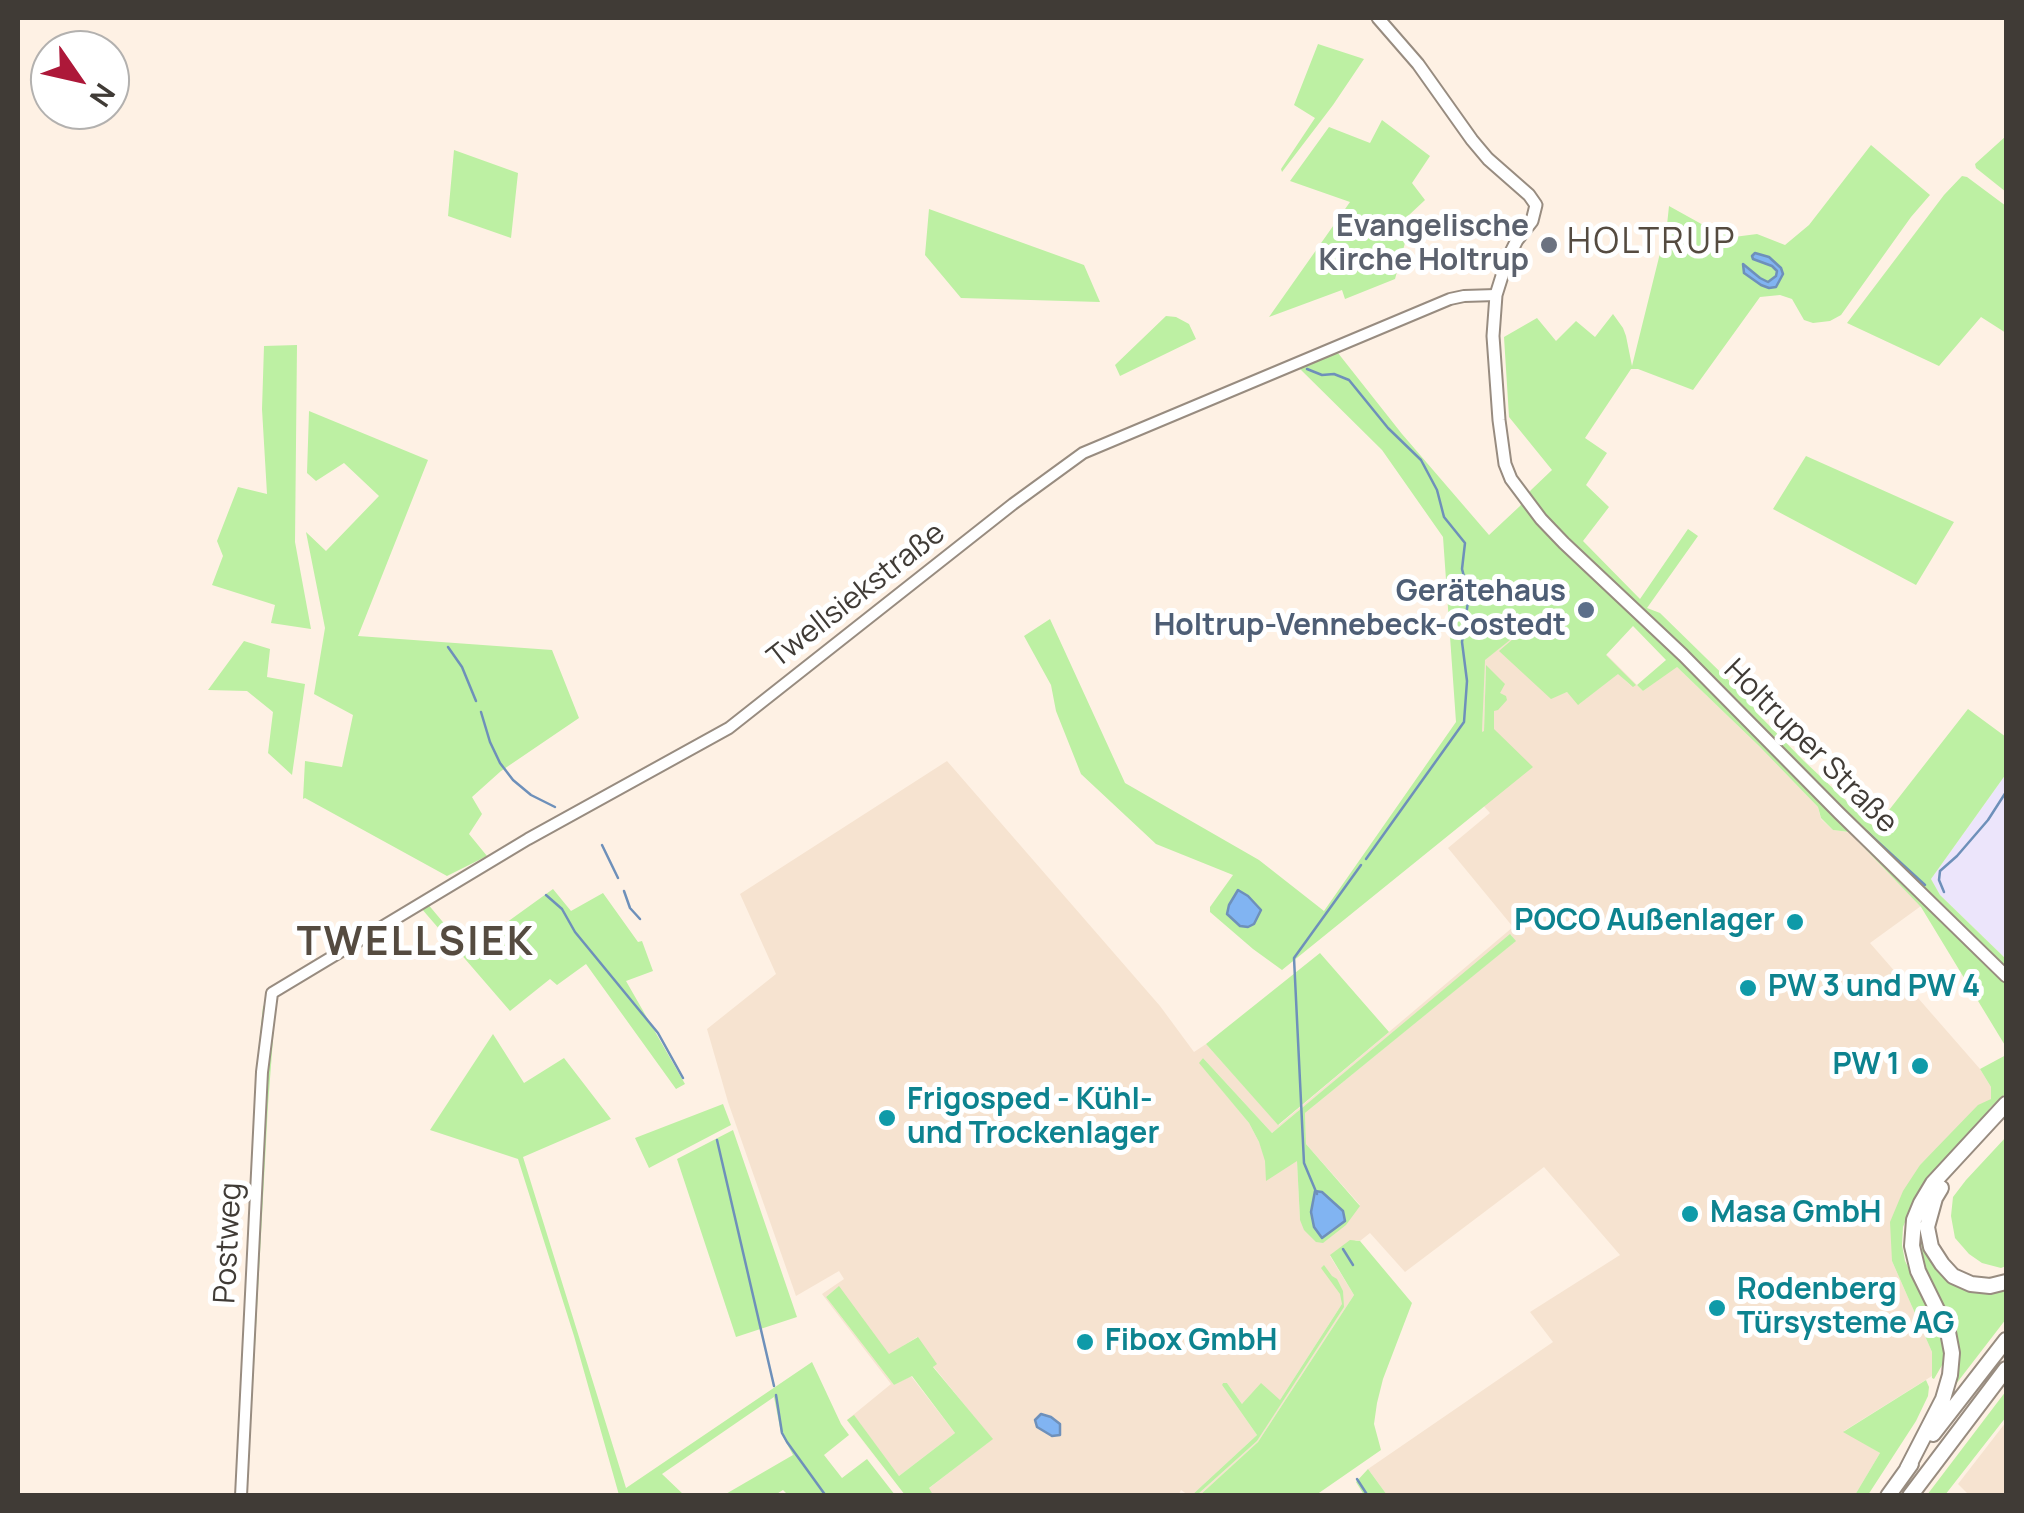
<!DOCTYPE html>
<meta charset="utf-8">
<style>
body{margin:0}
#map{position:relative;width:2024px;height:1513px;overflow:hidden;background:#fef1e4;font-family:Manrope,sans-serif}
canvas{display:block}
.frame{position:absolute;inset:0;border:20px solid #403b36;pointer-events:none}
.north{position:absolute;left:30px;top:30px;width:100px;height:100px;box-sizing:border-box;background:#fff;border:2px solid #b3b1af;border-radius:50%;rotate:124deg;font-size:28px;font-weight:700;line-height:40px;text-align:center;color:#403b36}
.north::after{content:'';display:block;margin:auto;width:35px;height:45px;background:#ad1839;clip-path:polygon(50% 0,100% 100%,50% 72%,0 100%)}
</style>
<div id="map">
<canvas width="2024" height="1513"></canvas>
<div class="frame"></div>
<div class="north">N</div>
</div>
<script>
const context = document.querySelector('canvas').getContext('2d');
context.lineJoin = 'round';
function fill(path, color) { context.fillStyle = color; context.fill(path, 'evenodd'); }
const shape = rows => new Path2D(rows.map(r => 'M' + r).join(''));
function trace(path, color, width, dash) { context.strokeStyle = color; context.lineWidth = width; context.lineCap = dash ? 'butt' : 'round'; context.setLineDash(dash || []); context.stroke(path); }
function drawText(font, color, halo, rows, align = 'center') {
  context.font = font + ' Manrope,sans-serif'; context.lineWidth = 10; context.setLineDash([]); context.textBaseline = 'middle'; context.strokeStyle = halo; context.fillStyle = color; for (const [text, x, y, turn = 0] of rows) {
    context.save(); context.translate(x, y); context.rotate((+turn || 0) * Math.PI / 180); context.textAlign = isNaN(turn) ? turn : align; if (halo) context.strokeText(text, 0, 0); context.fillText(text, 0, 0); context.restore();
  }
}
fill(shape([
 [2006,774,2006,959,1940,895,1931,879]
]), '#ece5fb');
fill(shape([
 [1555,603,1643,691,1676,666,1759,746,1818,807,1821,819,1833,830,1848,832,1921,906,1870,943,1980,1069,1991,1087,1991,1099,1920,1165,1892,1261,1932,1352,1932,1376,1844,1431,1880,1453,1855,1495,1387,1495,1368,1469,1553,1342,1530,1312,1620,1255,1544,1167,1405,1272,1370,1233,1360,1241,1356,1240,1330,1256,1354,1295,1258,1442,1200,1495,1197,1495,1257,1441,1342,1304,1280,1400,1242,1404,1227,1383,1223,1383,1222,1385,1257,1435,1192,1495,1188,1495,1181,1490,1178,1496,933,1496,928,1489,992,1439,933,1366,917,1337,889,1355,838,1287,826,1297,894,1385,911,1376,955,1433,899,1476,854,1416,848,1421,904,1496,847,1420,891,1384,822,1294,844,1279,839,1271,796,1296,728,1102,707,1029,776,974,740,894,947,761,1160,1006,1194,1052,1206,1044,1279,1125,1513,927,1448,848,1490,813,1452,771,1482,732,1484,660],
 [1555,605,1632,687,1618,673,1579,704,1567,692,1556,696],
 [1486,666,1500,689,1494,711,1494,729,1454,771,1484,731],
 [1511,935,1515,941,1305,1113,1306,1144,1360,1205,1300,1220,1297,1160,1266,1179,1266,1161,1259,1142,1249,1123,1200,1063,1203,1058,1272,1133],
 [2006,1422,2006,1495,1969,1495,1958,1484]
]), '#f6e3d0');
fill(shape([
 [1318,44,1364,59,1333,105,1282,172,1281,169,1315,118,1294,105],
 [1382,120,1430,156,1412,183,1425,200,1408,216,1408,232,1395,279,1345,299,1342,290,1269,317,1350,202,1290,181,1329,127,1370,143],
 [2006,136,2006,192,1976,168,1975,164],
 [1871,145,1930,195,1911,217,1841,315,1830,321,1813,323,1804,320,1792,299,1780,295,1760,297,1693,390,1638,369,1631,369,1585,438,1607,453,1586,485,1609,507,1583,541,1640,599,1688,529,1698,536,1647,608,1660,613,1750,701,1756,712,1804,761,1875,828,1968,709,2006,737,2006,774,1931,879,1940,895,2006,959,2006,1047,1921,907,1849,832,1833,830,1821,818,1818,807,1759,746,1677,667,1643,691,1637,685,1666,660,1633,626,1606,655,1636,685,1633,687,1618,674,1578,705,1567,692,1551,699,1499,651,1535,620,1485,660,1482,732,1484,731,1486,665,1505,684,1500,693,1506,696,1507,700,1498,710,1494,711,1494,729,1533,767,1282,970,1253,949,1210,912,1210,907,1233,875,1156,844,1081,774,1056,711,1051,685,1024,636,1050,619,1125,783,1259,860,1324,911,1456,722,1443,537,1382,450,1298,367,1338,353,1402,434,1489,535,1520,506,1531,490,1552,470,1509,417,1504,337,1537,318,1556,341,1576,321,1595,337,1613,314,1623,328,1626,336,1632,366,1667,225,1669,206,1714,231,1734,237,1757,234,1785,245,1809,225],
 [454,150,518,173,511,238,448,216],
 [1962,176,1967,177,2006,206,2006,333,1981,317,1939,366,1847,323,1944,195],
 [929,209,1084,265,1100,302,961,298,925,255],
 [1166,316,1176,317,1189,324,1196,339,1120,376,1115,365],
 [297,345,295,542,311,629,271,623,275,605,212,585,223,556,217,541,238,487,267,494,262,409,264,346],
 [309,411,428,460,358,636,552,650,579,718,501,771,472,797,482,814,469,834,487,856,447,876,305,798,303,799,305,761,342,767,353,715,314,694,325,628,306,532,326,551,379,496,344,463,316,481,307,473],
 [1806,456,1954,522,1916,585,1773,509],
 [244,641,270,649,267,677,305,684,292,775,268,753,273,712,247,691,208,690],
 [553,889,571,911,603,893,638,942,642,941,653,971,626,981,685,1084,676,1089,586,964,557,985,550,979,510,1011,421,908,427,903,467,951],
 [1510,934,1516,941,1305,1113,1306,1144,1360,1206,1346,1225,1323,1243,1316,1242,1304,1230,1300,1220,1297,1161,1266,1181,1265,1161,1259,1142,1249,1123,1199,1063,1203,1058,1272,1133],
 [1320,953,1389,1032,1278,1125,1206,1044],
 [276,1000,268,1105,247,1495,235,1496,256,1073,263,1006],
 [493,1034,524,1083,564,1058,611,1119,523,1157,626,1488,812,1362,841,1424,849,1435,824,1455,842,1478,867,1459,895,1495,789,1496,783,1490,775,1495,724,1495,793,1455,781,1433,774,1397,662,1474,684,1495,640,1495,638,1493,634,1495,619,1495,574,1336,518,1159,430,1130],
 [2006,1055,2006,1093,1990,1108,1984,1121,1925,1185,1913,1203,1903,1227,1902,1245,1905,1261,1940,1329,1945,1348,1945,1360,1934,1379,1932,1378,1932,1352,1892,1261,1890,1222,1903,1191,1920,1165,1978,1105,1991,1099,1991,1087,1980,1069],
 [723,1104,731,1125,649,1168,635,1138],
 [733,1130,797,1317,736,1337,677,1159],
 [2006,1137,2006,1266,2001,1268,1982,1263,1969,1254,1955,1238,1951,1216,1953,1197,1966,1180],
 [1919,1231,1923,1231,1929,1254,1987,1292,2006,1290,2006,1319,1956,1384,1959,1366,1955,1333,1924,1264],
 [1350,1240,1360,1241,1412,1303,1383,1379,1377,1403,1374,1424,1381,1450,1316,1495,1200,1495,1258,1442,1354,1295,1330,1255],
 [1324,1265,1332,1276,1337,1279,1343,1291,1344,1307,1257,1441,1197,1495,1192,1495,1257,1435,1222,1385,1223,1383,1227,1383,1242,1404,1261,1383,1280,1400,1342,1304,1340,1294,1321,1268],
 [839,1286,889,1354,918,1337,937,1364,933,1367,993,1439,929,1488,933,1495,905,1495,847,1420,854,1415,899,1476,955,1433,912,1376,894,1385,826,1297],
 [1926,1380,1929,1387,1928,1396,1916,1421,1868,1495,1855,1495,1880,1453,1843,1432],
 [2006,1391,2006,1417,1945,1495,1927,1495],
 [1368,1469,1387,1495,1364,1495,1356,1482]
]), '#bdf0a3');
const water = shape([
 [1755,253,1769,257,1781,268,1783,274,1776,287,1769,288,1761,285,1744,273,1743,264,1760,278,1768,282,1776,276,1777,271,1772,266,1753,259,1752,256,1755,253],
 [1238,890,1248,896,1261,910,1254,924,1248,927,1240,926,1227,914,1229,905,1238,890],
 [1315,1191,1322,1192,1343,1211,1345,1221,1322,1238,1314,1227,1311,1212,1315,1191],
 [1041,1414,1051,1417,1060,1424,1060,1435,1052,1436,1037,1427,1035,1420,1041,1414]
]);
fill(water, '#81b4f2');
trace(water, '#6e90ba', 2.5);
trace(shape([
 [1307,369,1322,375,1334,374,1349,380,1388,428,1421,460,1437,490,1444,517,1465,543,1462,569,1469,595,1462,642,1467,681,1464,722,1366,859],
 [448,647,462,667,476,701],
 [481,712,490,742,500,763,513,780,531,795,555,807],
 [1866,831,1925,885],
 [602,845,618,878],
 [624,891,630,908,640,919],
 [1944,892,1939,880,1940,871,1957,856,1988,820,2006,792],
 [546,895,562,909,575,932,658,1033,683,1078],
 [717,1140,774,1386],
 [1317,1194,1304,1163,1294,958,1361,865],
 [1343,1249,1353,1265],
 [776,1395,782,1433,787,1442,826,1496],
 [1357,1479,1368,1496]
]), '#6e90ba', 2.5);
const tertiary = shape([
 [241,1496,262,1072,272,993,528,839,729,728,1013,504,1083,453,1450,299,1464,296,1496,295]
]);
const secondary = shape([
 [1378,18,1418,64,1472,140,1488,159,1529,195,1536,205,1532,221,1517,240,1507,260,1496,295,1493,336,1499,420,1505,464,1511,479,1541,519,1564,543,1683,655,1839,813,2006,976]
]);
const motorway = shape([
 [1941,1188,1935,1198,1927,1227,1931,1247,1942,1264,1953,1276,1971,1284,1990,1286,2006,1282],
 [1933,1434,2006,1340],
 [1907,1469,1943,1399,1950,1375,1952,1353,1948,1332,1918,1271,1912,1246,1914,1220,1921,1203,1933,1183,2006,1104],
 [1888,1496,1911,1464],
 [1910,1496,2006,1369]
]);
trace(tertiary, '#988c80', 14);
trace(secondary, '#988c80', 15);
trace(motorway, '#988c80', 18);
trace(tertiary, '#fff', 10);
trace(secondary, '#fff', 11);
trace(motorway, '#fff', 14);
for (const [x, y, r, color] of [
 [1549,245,10,"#6b7280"],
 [1586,610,10,"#5c6f8a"],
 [1795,922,10,"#0f9aa8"],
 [1748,988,10,"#0f9aa8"],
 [1920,1066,10,"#0f9aa8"],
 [887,1118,10,"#0f9aa8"],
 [1690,1214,10,"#0f9aa8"],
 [1717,1308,10,"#0f9aa8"],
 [1085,1342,10,"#0f9aa8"]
]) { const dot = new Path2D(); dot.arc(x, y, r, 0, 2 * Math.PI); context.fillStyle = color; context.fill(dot); trace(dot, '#fff', 4); }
drawText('bold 30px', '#5b616d', '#fff', [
 ["Evangelische",1529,228],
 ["Kirche Holtrup",1529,262]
], 'right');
drawText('bold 30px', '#4e5e75', '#fff', [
 ["Gerätehaus",1566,593],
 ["Holtrup-Vennebeck-Costedt",1566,627]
], 'right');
drawText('30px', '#403b36', '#fff', [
 ["Twellsiekstraße",857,596,-38],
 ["Holtruper Straße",1810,747,45],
 ["Postweg",229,1243,-87]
]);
drawText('bold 30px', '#0d838f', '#fff', [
 ["POCO Außenlager",1775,922,"right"],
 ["PW 3 und PW 4",1768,988],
 ["PW 1",1900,1066,"right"],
 ["Frigosped - Kühl-",907,1101],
 ["und Trockenlager",907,1135],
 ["Masa GmbH",1710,1214],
 ["Rodenberg",1737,1291],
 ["Türsysteme AG",1737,1325],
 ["Fibox GmbH",1105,1342]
], 'left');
context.letterSpacing = '2.5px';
drawText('35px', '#554b40', '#fff', [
 ["HOLTRUP",1652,243]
]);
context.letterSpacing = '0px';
context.letterSpacing = '2.5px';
drawText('bold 40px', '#554b40', '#fff', [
 ["TWELLSIEK",416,944]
]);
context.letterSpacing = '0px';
</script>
